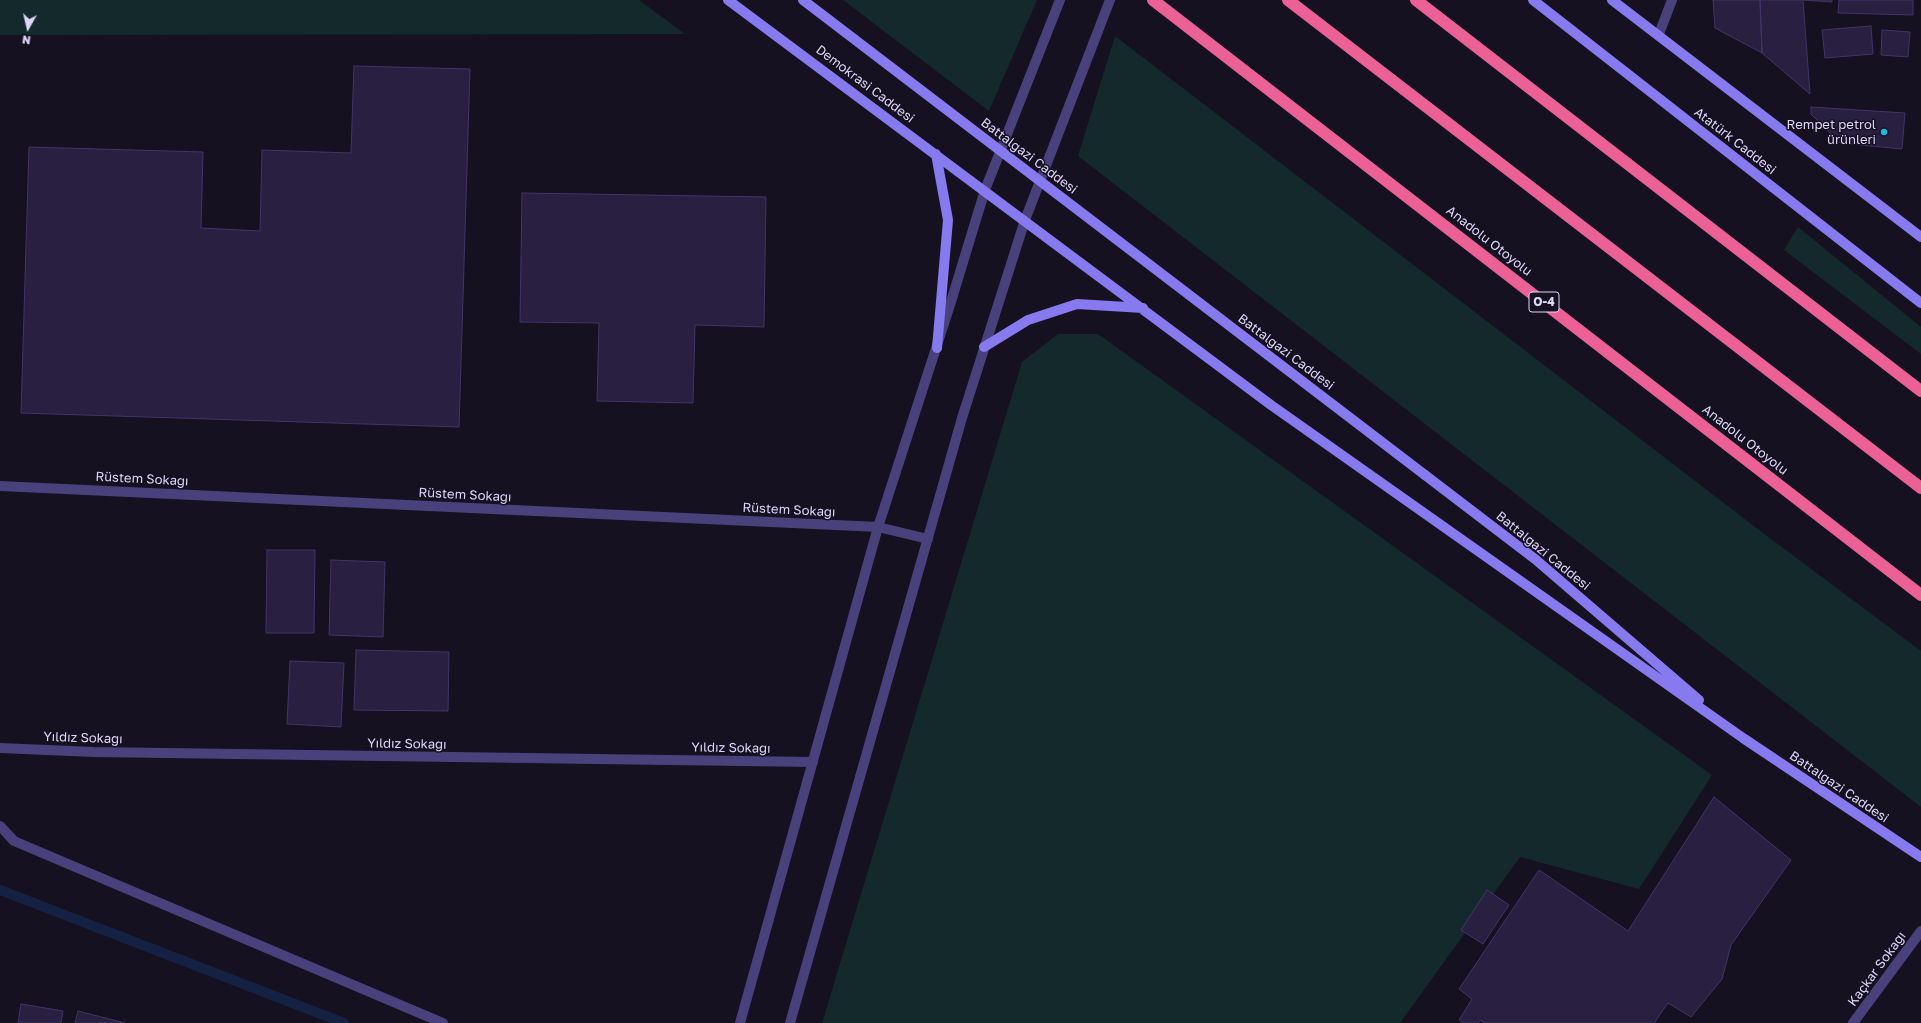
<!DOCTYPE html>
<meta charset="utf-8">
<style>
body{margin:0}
#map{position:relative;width:1921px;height:1023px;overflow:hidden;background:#151121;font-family:"Golos Text",sans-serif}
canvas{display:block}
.north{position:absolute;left:8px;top:8px;width:40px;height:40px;-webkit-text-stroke:3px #151121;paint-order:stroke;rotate:188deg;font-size:11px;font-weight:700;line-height:16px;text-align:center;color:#ded6fa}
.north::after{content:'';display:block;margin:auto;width:14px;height:18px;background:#ded6fa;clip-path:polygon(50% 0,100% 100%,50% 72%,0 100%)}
</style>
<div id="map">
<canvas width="1921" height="1023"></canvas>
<div class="north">N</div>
</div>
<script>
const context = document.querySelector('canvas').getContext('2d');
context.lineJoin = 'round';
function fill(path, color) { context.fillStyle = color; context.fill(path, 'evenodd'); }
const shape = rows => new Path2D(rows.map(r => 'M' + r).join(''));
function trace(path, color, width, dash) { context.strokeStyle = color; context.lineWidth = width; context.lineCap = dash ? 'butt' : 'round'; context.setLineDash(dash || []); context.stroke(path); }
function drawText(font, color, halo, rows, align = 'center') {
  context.font = font + ' "Golos Text",sans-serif'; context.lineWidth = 3; context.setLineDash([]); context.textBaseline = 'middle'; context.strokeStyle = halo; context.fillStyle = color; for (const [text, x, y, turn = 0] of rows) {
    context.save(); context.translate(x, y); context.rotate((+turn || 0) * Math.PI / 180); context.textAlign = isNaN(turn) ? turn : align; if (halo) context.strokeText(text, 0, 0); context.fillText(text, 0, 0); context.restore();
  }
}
fill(shape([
 [0,0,639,0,685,34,0,35],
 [843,0,1037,0,989,111],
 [1115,36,1763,533,1921,651,1921,807,1078,156],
 [1798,227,1921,327,1921,354,1784,250],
 [1058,334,1098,334,1712,775,1639,889,1520,857,1400,1023,822,1023,1022,362]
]), '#14292b');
trace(shape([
 [0,890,344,1023]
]), '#142142', 10);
const building = shape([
 [1713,0,1760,0,1762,53,1715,28,1713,0],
 [1760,0,1803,0,1810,94,1762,53,1760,0],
 [1804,0,1832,0,1832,2,1804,0],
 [1839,0,1913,0,1913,15,1838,13,1839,0],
 [1871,26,1873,54,1825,58,1822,30,1871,26],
 [1882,30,1910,32,1908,57,1881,55,1882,30],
 [354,66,470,69,459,427,21,413,29,147,203,152,201,228,260,231,262,150,351,153,354,66],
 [1811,107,1905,113,1902,149,1840,143,1811,114,1811,107],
 [522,193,766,197,764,327,695,325,693,403,597,401,599,323,520,322,522,193],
 [267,550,315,550,314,633,266,633,267,550],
 [331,560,385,562,383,637,329,635,331,560],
 [356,650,449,652,448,711,354,710,356,650],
 [290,661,344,663,341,727,287,724,290,661],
 [1714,797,1791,860,1731,945,1722,979,1691,1017,1668,1003,1654,1023,1485,1023,1480,1020,1478,1023,1464,1023,1459,1020,1472,999,1459,989,1539,870,1628,931,1714,797],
 [1487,890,1509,905,1483,944,1461,930,1487,890],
 [21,1004,63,1011,61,1023,18,1023,21,1004],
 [78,1011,125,1023,75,1023,78,1011]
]);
fill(building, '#291f40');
trace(building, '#433469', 1);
trace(shape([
 [1659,34,1672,0],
 [0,486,878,527,928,539],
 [0,748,94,752,813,762],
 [0,826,14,841,443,1023],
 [740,1023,878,527,950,305,985,190,1060,0],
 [790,1023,962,418,1025,220,1110,0],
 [1853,1023,1921,931]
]), '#49417b', 10);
trace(shape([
 [728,0,1271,405,1743,738,1921,857],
 [1533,0,1921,303],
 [1612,0,1921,237],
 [936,154,948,220,937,348],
 [984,347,1028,320,1077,304,1143,308],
 [1425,475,1535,559,1699,700]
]), '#8779ee', 10);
trace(shape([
 [1153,0,1921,595],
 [1288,0,1921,488],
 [1416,0,1921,391]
]), '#eb6095', 12);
trace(shape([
 [803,0,1425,475]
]), '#8779ee', 10);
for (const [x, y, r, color] of [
 [1884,132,4,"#1cbae0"]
]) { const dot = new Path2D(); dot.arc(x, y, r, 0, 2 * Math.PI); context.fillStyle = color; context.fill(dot); trace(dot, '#151121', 1.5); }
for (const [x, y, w] of [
 [1544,302,30]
]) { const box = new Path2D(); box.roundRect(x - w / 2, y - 10, w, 20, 3); context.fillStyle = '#151121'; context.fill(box); trace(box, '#ded6fa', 1); }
drawText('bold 12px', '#ded6fa', null, [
 ["O-4",1544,302]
]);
drawText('13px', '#ded6fa', '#151121', [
 ["Demokrasi Caddesi",865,84,37],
 ["Atatürk Caddesi",1735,141,38],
 ["Battalgazi Caddesi",1029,156,37],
 ["Anadolu Otoyolu",1489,241,38],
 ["Battalgazi Caddesi",1286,352,37],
 ["Anadolu Otoyolu",1745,440,38],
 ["Rüstem Sokağı",142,479,3],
 ["Rüstem Sokağı",465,495,3],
 ["Rüstem Sokağı",789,510,3],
 ["Battalgazi Caddesi",1543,551,39],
 ["Yıldız Sokağı",83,738,2],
 ["Yıldız Sokağı",407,744,1],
 ["Yıldız Sokağı",731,748,1],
 ["Battalgazi Caddesi",1839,787,34],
 ["Kaçkar Sokağı",1877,969,-54]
]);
drawText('13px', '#ded6fa', '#151121', [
 ["Rempet petrol",1876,125],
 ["ürünleri",1876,140]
], 'right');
</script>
